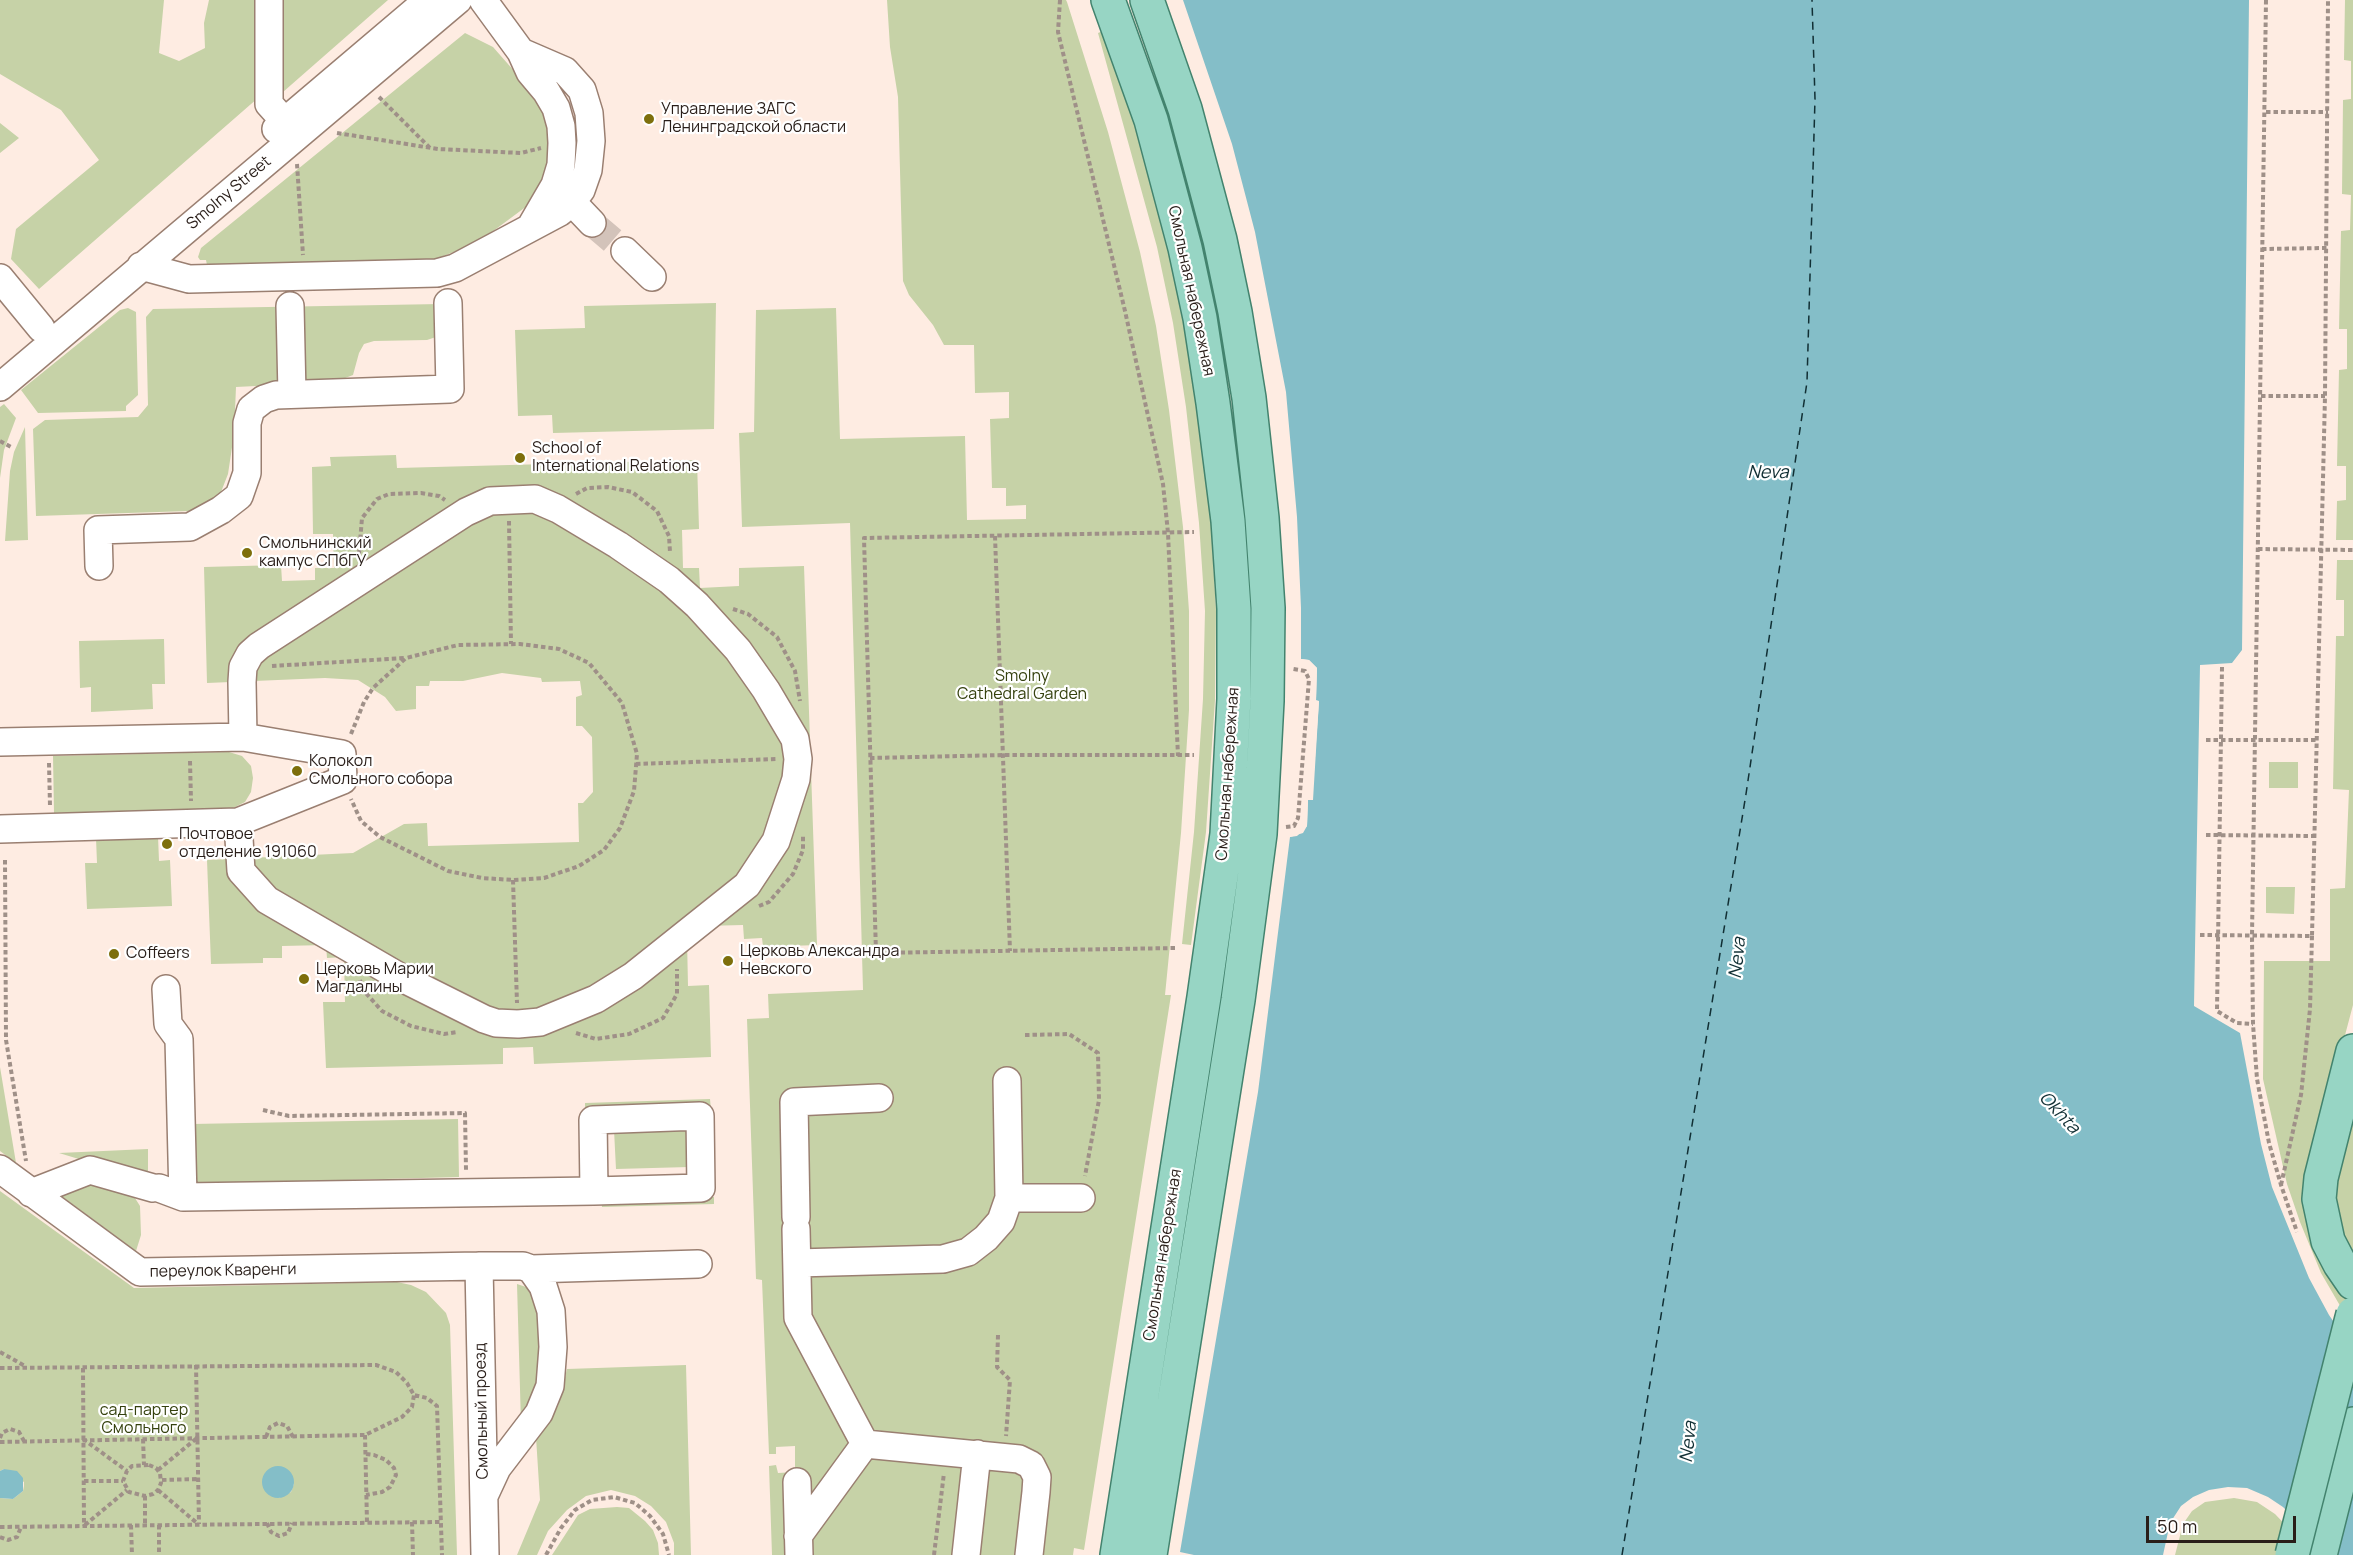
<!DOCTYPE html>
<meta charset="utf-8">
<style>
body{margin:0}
#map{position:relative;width:2353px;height:1555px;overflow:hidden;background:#feece2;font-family:Manrope,sans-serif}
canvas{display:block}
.scale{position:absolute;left:2146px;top:1516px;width:150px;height:27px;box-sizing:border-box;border:3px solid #291e19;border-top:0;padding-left:8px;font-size:18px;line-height:21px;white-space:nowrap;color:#291e19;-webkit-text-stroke:4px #fff;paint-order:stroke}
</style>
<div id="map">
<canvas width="2353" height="1555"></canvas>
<div class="scale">50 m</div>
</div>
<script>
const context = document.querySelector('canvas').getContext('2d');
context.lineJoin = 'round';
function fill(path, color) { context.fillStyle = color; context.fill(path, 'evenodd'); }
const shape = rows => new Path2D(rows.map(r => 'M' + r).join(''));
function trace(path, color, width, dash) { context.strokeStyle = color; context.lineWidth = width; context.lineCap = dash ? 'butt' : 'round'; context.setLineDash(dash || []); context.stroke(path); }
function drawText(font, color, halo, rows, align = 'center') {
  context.font = font + ' Manrope,sans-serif'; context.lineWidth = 4.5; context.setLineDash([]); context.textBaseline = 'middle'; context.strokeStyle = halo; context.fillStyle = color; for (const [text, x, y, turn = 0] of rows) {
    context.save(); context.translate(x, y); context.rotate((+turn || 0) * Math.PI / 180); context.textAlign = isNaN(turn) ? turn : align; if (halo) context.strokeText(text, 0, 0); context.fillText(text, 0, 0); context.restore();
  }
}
fill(shape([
 [0,0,164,0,159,53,179,61,205,48,204,23,209,0,388,0,283,92,282,77,39,289,11,259,16,229,99,160,61,110,0,74],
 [887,0,1066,0,1067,2,1108,132,1140,252,1156,326,1169,410,1183,527,1189,611,1189,710,1181,833,1165,995,1171,995,1084,1550,1074,1548,1073,1555,772,1555,769,1466,776,1465,778,1473,795,1472,795,1446,776,1447,776,1454,769,1454,762,1280,756,1279,747,1019,769,1018,768,994,863,990,850,523,742,527,739,433,754,432,756,310,836,308,840,439,965,436,967,520,1026,519,1026,505,1006,506,1006,488,992,488,990,419,1009,418,1009,392,975,393,974,345,944,345,933,325,909,295,903,281,898,97,890,47],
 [2345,0,2353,0,2353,540,2336,540,2337,501,2346,500,2346,466,2337,466,2339,370,2347,369,2347,329,2339,329,2341,231,2350,230,2351,195,2342,194,2343,100,2351,99,2351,61,2344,60],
 [1103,31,1135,124,1169,250,1184,320,1198,406,1211,523,1216,611,1215,700,1206,832,1191,945,1182,944,1194,832,1203,699,1205,611,1199,523,1186,407,1173,323,1157,247,1098,33],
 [465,33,493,47,537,97,547,112,551,155,543,183,527,206,477,243,433,260,207,265,206,260,200,260,198,257,201,248],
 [0,123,19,138,0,153],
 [716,303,714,429,553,433,552,415,518,416,515,330,585,328,584,306],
 [441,304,436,337,427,340,374,341,364,344,359,353,353,375,335,382,236,387,234,434,228,474,221,492,204,506,189,511,36,516,33,429,45,420,138,417,148,405,146,317,153,309],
 [128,308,136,312,138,395,126,406,126,411,38,413,21,390,120,310],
 [4,404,16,418,4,450,0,478,0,407],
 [25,427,28,540,5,541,10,471,14,452],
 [396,455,397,468,697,460,699,529,682,530,683,568,699,568,700,588,739,586,739,568,804,566,817,945,763,947,762,938,744,939,743,925,704,926,704,939,687,939,688,986,709,985,711,1057,534,1064,533,1047,503,1048,503,1064,326,1068,323,1002,345,1002,344,957,327,958,326,945,282,946,282,958,263,958,263,963,211,964,207,860,353,853,404,824,427,823,428,846,579,842,578,803,583,803,593,792,592,737,582,726,576,726,576,697,582,695,580,681,542,682,541,678,502,673,463,681,430,681,429,686,416,686,416,709,396,711,385,697,358,680,325,678,207,683,204,567,281,565,282,581,315,580,315,568,334,568,333,534,313,534,312,467,331,466,330,457],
 [2337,560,2353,560,2353,1005,2308,1175,2327,1269,2350,1306,2346,1316,2321,1273,2300,1222,2287,1184,2263,1079,2264,961,2330,961,2330,889,2345,888,2349,790,2333,789,2336,636,2344,636,2344,600,2336,600],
 [164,639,165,684,152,684,153,709,91,712,91,687,80,688,79,641],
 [229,752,242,756,251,766,253,778,251,792,245,802,233,808,54,813,53,756],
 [2269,762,2298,762,2298,788,2269,788],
 [158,836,159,861,170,860,172,906,87,909,85,863,97,863,96,838],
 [2266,887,2295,887,2294,914,2266,913],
 [0,1067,16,1163,0,1151],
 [710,1099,711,1110,585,1113,585,1103],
 [2353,1107,2353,1256,2341,1234,2333,1196],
 [458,1119,459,1177,194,1184,192,1124],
 [688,1127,689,1167,616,1169,614,1130],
 [148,1149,148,1180,59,1153],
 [98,1180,128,1187,140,1206,141,1235,136,1251,60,1195],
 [0,1191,134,1288,397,1282,411,1285,426,1292,446,1313,450,1325,457,1555,0,1555,0,1498,13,1499,23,1491,24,1486,24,1482,4,1469,0,1471],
 [266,1472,294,1484,291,1492,279,1498,267,1493,263,1481],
 [714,1197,714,1204,602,1207,601,1199],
 [517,1284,529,1288,543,1309,545,1373,521,1424],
 [686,1365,691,1555,674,1555,674,1543,666,1522,651,1506,635,1496,611,1490,586,1496,567,1510,548,1531,537,1555,517,1555,540,1500,536,1437,550,1421,558,1406,567,1369],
 [2234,1498,2257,1502,2275,1514,2298,1538,2311,1555,2175,1555,2183,1524,2192,1511,2205,1502],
 [617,1507,629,1508,645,1521,653,1530,658,1543,659,1555,552,1555,578,1515,590,1509]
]), '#c6d2a7');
fill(shape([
 [1183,0,2249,0,2242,650,2232,663,2200,665,2194,1006,2240,1033,2261,1144,2272,1187,2309,1278,2329,1315,2353,1350,2353,1555,2324,1555,2305,1529,2283,1507,2268,1497,2247,1488,2228,1487,2209,1490,2193,1497,2181,1506,2170,1523,2163,1555,1194,1555,1180,1552,1258,1092,1290,837,1297,836,1307,826,1308,800,1312,800,1319,701,1316,701,1317,668,1309,660,1301,659,1301,608,1297,517,1286,392,1255,232,1232,144],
 '262 1482a16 16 0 1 1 32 0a16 16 0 1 1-32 0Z',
 [4,1469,17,1471,23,1478,23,1491,13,1499,0,1498,0,1471]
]), '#84bec8');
fill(shape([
 [1301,659,1309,660,1317,668,1316,700,1319,701,1313,800,1308,800,1307,826,1303,833,1290,837,1290,834,1301,831,1304,825,1305,799,1310,797,1316,704,1313,701,1314,669,1308,663,1301,662]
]), '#feece2');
trace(shape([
 [1622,1555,1746,794,1807,382,1815,99,1812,0]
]), '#112f34', 1.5, [8, 6]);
trace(shape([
 [592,223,625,251]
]), '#d3c3ba', 27, [27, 14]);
const minor = shape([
 [269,0,269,104,297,135],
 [521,52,530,72,546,91,556,108,561,126,562,143,561,165,555,185,530,228],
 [276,129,428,0],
 [572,202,592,223],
 [625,251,652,277],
 [141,266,189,279,437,273,455,268,560,212,572,202,581,190,588,170,591,141,589,113,582,90,565,71,521,52,483,0],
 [0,278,41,328],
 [290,306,292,394],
 [0,387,458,0],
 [99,566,98,530,190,527,221,510,239,496,247,473,247,423,251,409,264,399,276,395,450,389,448,303],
 [0,742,243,737,342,754,343,780,238,822,0,829],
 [238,822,241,871,267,900,398,976,484,1019,496,1023,518,1024,540,1022,596,999,633,976,747,885,776,841,796,779,798,759,795,739,766,690,738,650,697,605,669,580,618,545,558,509,535,499,490,501,466,512,259,646,250,654,243,667,242,682,243,737],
 [166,989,168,1024,179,1039,183,1197],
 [0,1169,140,1272,479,1266,523,1266,531,1269,543,1286,551,1311,553,1347,550,1386,539,1413,497,1468,484,1496],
 [159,1188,183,1197,594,1191,701,1188,700,1116,593,1120,594,1191],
 [31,1193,90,1170,153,1188],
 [1009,1198,1081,1198],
 [796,1217,794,1102,879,1098],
 [796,1229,798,1318,865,1444,1019,1459,1031,1465,1037,1477,1036,1492,1029,1555],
 [797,1263,943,1259,968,1252,986,1238,1001,1221,1009,1198,1007,1081],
 [479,1266,485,1555],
 [531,1269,698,1264],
 [797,1482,799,1555],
 [798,1536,865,1444],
 [966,1555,977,1454]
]);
const major = shape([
 [1108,0,1151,120,1185,248,1200,318,1213,403,1228,521,1234,609,1234,699,1227,834,1204,997,1117,1555],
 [1147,0,1185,109,1220,240,1235,312,1249,398,1262,518,1268,608,1267,701,1260,834,1238,1000,1150,1555],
 [2353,1051,2321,1178,2319,1199,2328,1241,2340,1264,2353,1283],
 [2320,1555,2353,1424]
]);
trace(minor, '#9a7f71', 30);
trace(major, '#43836e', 36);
trace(shape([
 [1060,0,1058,32,1125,311,1163,484,1168,533,1178,756],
 [2266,0,2252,936,2253,1024,2257,1079,2269,1143,2281,1185,2297,1232],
 [379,97,430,148],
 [2266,112,2328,112],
 [337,133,438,149,521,153,541,148],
 [297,164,303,255],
 [2262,249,2327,248],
 [2261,396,2325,396],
 [0,441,11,447],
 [576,494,587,488,608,487,632,492,657,511,669,536,670,552],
 [509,521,511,644],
 [995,536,1010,951],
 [2258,549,2353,550],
 [359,554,362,518,377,499,389,494,421,493,439,496,445,500],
 [733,609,748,614,777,637,795,671,800,701],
 [272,666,405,658],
 [2222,667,2217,1011,2237,1023,2253,1024],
 [351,734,364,702,373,688,406,658,458,645,520,644,559,649,589,663,622,703,637,754,634,791,620,828,604,850,579,866,544,878,513,880,482,878,448,871,380,837,361,821,351,799],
 [2206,740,2317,740],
 [870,758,1004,755,1194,755],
 [190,761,191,801],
 [49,763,50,806],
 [636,764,777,759],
 [1286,827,1294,826,1298,818,1309,679,1305,671,1293,669],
 [2206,835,2314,836],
 [5,860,6,1040,26,1161],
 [513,880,517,1003],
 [759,906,769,902,793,874,803,850,803,835],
 [2200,935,2312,936,2325,396,2328,0],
 [1175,948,876,953,864,538,1194,532],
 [360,980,363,990,382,1011,411,1026,444,1034,457,1032],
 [576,1033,596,1039,629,1034,663,1018,677,994,677,969],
 [1025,1035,1069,1034,1098,1053,1099,1100,1085,1176],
 [263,1110,289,1116,465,1113,466,1170],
 [2281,1185,2301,1095,2310,1009,2312,936],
 [998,1335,997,1367,1010,1380,1006,1436],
 [0,1352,25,1366],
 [196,1365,199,1524],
 [0,1368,376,1365,396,1372,407,1383,414,1395,427,1398,437,1406,442,1555],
 [83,1368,84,1526],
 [365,1435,367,1522],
 [266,1437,270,1427,278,1423,287,1426,293,1437],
 [0,1438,2,1433,10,1429,19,1432,24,1441],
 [83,1439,127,1471],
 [143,1439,144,1465],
 [0,1442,365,1435,402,1417,412,1407,414,1395],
 [366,1454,374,1455,386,1460,394,1468,396,1475,390,1487,382,1492,366,1495],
 [149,1465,156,1468,160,1473,161,1483,158,1490,153,1494,145,1496,129,1492,123,1481,127,1471,132,1466,149,1465],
 [158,1470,197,1438],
 [162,1480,198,1479],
 [84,1481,123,1481],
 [158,1490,198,1524],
 [145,1496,145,1525],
 [412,1522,413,1555],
 [267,1523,271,1532,279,1536,288,1533,292,1523],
 [85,1525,127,1490],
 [131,1525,132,1555],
 [159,1525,159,1555],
 [0,1527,441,1522],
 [0,1537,8,1540,17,1537,21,1527],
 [546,1555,561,1528,575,1510,592,1500,614,1497,635,1503,650,1516,663,1534,669,1555],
 [934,1555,944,1473]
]), '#9f9088', 4, [4.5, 3]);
trace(minor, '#fff', 27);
trace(major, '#97d5c4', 33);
const majorBridge = shape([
 [2292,1555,2353,1314]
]);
trace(majorBridge, '#43836e', 36, []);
trace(majorBridge, '#97d5c4', 33);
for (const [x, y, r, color] of [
 [649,119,6,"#7d6f0c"],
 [520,458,6,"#7d6f0c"],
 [247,553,6,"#7d6f0c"],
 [297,771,6,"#7d6f0c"],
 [167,844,6,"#7d6f0c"],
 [114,954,6,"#7d6f0c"],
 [728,961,6,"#7d6f0c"],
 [304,979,6,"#7d6f0c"]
]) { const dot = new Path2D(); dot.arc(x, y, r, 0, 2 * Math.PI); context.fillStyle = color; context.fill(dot); trace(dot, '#fff', 2); }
drawText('16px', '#291e19', '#fff', [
 ["Управление ЗАГС",661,110],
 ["Ленинградской области",661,128],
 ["School of",532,449],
 ["International Relations",532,467],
 ["Смольнинский",259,544],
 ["кампус СПбГУ",259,562],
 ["Колокол",309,762],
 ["Смольного собора",309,780],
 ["Почтовое",179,835],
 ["отделение 191060",179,853],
 ["Церковь Александра",740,952],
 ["Невского",740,970],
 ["Coffeers",126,954],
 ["Церковь Марии",316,970],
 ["Магдалины",316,988]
], 'left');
drawText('16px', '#291e19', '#fff', [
 ["Smolny Street",229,193,-40],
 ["Смольная набережная",1191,291,78],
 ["Смольная набережная",1228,774,-86],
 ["Смольная набережная",1163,1255,-81],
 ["переулок Кваренги",223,1271,-1],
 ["Смольный проезд",482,1411,-91]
]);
drawText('16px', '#35410e', '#fff', [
 ["Smolny",1022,677],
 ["Cathedral Garden",1022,695],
 ["сад-партер",144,1411],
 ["Смольного",144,1429]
]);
drawText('italic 18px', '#112f34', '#fff', [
 ["Neva",1768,473],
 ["Neva",1738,958,-84],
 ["Okhta",2059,1113,47],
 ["Neva",1689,1442,-84]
]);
</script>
